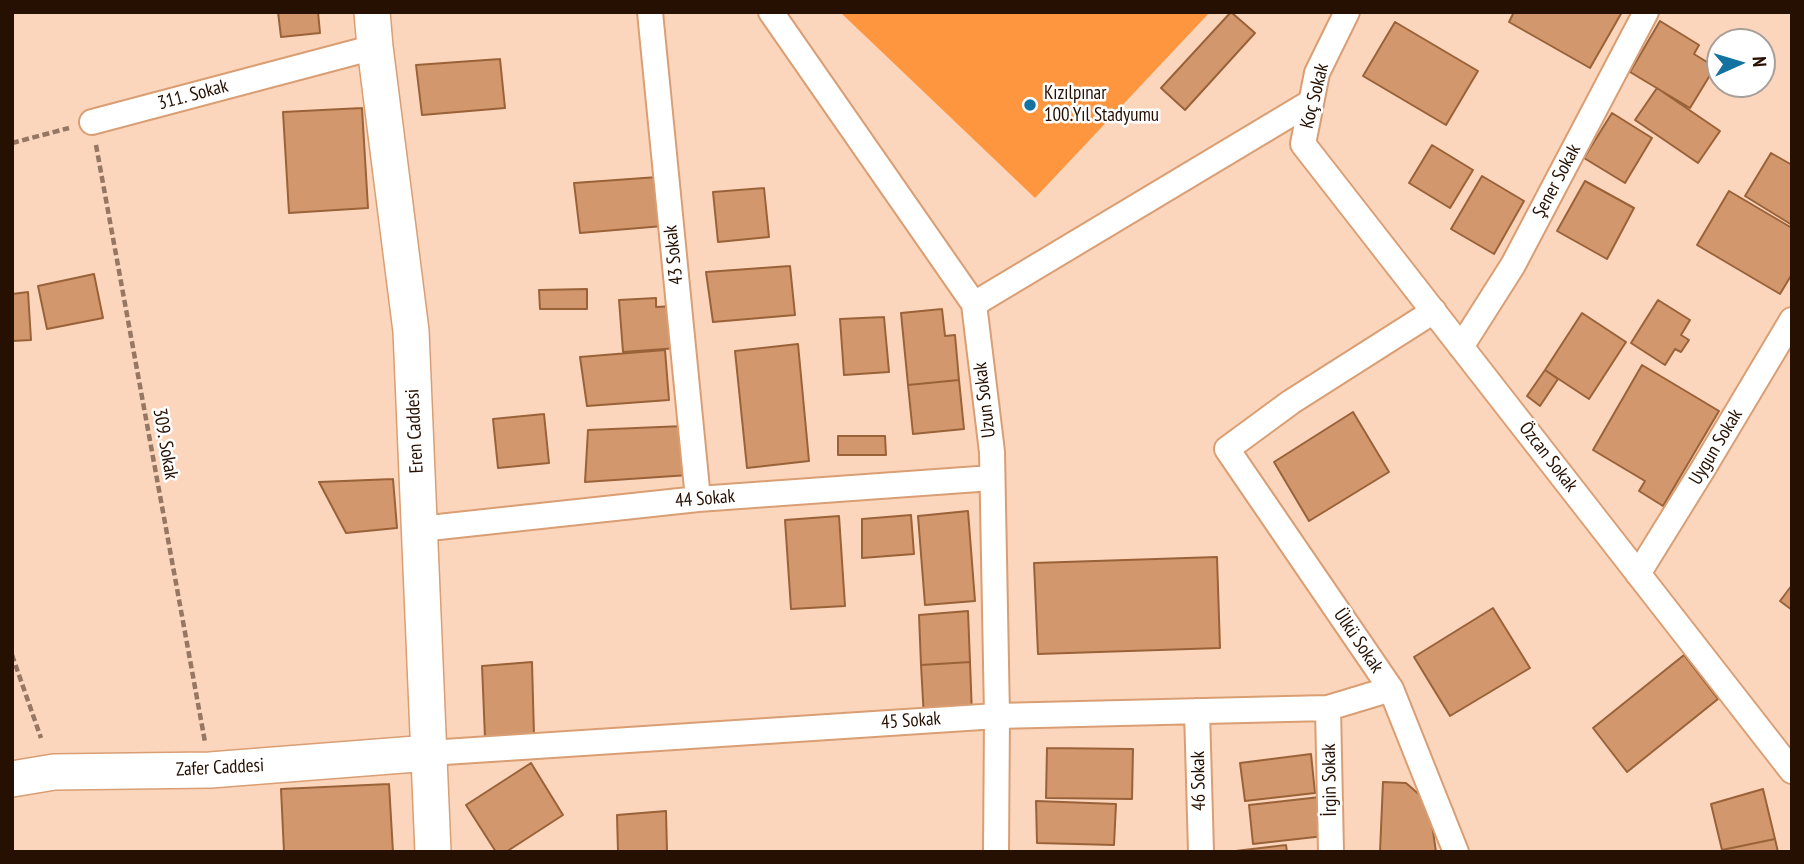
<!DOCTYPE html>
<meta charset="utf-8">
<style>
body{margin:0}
#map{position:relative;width:1804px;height:864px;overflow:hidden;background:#fcd6bc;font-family:"PT Sans Narrow",sans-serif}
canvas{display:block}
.frame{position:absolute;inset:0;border:14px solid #261002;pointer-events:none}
.north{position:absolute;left:1706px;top:28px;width:70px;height:70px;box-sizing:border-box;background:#fff;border:2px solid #a89f9a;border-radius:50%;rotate:86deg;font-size:19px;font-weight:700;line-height:28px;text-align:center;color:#261002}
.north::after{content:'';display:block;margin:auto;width:24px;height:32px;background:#1273a0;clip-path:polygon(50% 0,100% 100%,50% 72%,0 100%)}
</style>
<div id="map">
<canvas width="1804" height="864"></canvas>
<div class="frame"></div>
<div class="north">N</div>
</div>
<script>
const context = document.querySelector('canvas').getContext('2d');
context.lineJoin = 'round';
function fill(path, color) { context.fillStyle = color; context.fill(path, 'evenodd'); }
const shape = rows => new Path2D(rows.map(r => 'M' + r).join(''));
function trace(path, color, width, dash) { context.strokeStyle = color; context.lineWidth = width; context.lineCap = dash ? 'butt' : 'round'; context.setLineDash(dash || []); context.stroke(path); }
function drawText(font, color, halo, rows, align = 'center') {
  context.font = font + ' "PT Sans Narrow",sans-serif'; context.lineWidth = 5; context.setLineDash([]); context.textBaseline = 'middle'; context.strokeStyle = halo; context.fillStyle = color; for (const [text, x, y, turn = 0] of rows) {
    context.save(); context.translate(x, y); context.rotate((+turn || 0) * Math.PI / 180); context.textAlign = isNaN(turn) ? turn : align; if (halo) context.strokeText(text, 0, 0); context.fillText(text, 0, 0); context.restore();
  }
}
fill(shape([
 [840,12,1210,12,1035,198]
]), '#fe953f');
const building = shape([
 [278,12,318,12,320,33,281,37,278,12],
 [1231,12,1255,33,1185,110,1161,88,1231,12],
 [1514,12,1622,12,1590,68,1509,22,1514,12],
 [1660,21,1699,45,1694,54,1715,67,1690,108,1630,72,1660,21],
 [1395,22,1478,71,1446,125,1363,76,1395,22],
 [500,59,505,108,422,115,416,65,500,59],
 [1657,88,1720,131,1698,163,1635,120,1657,88],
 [362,108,368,208,289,213,283,112,362,108],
 [1612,113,1652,138,1625,183,1584,158,1612,113],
 [1432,145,1473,170,1450,208,1409,183,1432,145],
 [1771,153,1792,165,1792,225,1745,196,1771,153],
 [1482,176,1524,201,1494,254,1451,229,1482,176],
 [658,177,663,226,580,233,574,183,658,177],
 [1585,181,1634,208,1607,259,1557,231,1585,181],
 [764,188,769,237,718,242,713,192,764,188],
 [1729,191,1792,228,1792,274,1780,294,1697,245,1729,191],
 [790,266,795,315,713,322,706,272,790,266],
 [94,274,103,318,47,329,38,286,94,274],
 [587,289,587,309,540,309,539,290,587,289],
 [28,292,31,340,12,341,12,294,28,292],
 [656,298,656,307,675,306,678,348,623,352,619,300,656,298],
 [1658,300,1690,320,1681,335,1689,340,1681,352,1675,349,1665,365,1631,343,1658,300],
 [942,309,945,336,955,335,959,380,908,385,901,313,942,309],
 [1582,313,1626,342,1589,399,1545,370,1582,313],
 [884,317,889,372,844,375,840,319,884,317],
 [798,344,809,461,747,468,735,351,798,344],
 [665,350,669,400,587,406,580,357,665,350],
 [1642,365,1719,411,1663,506,1639,491,1645,481,1593,450,1642,365],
 [1545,370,1558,379,1540,406,1527,396,1545,370],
 [959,380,964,429,913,434,908,385,959,380],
 [1353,412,1389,472,1309,521,1274,462,1353,412],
 [544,414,549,463,498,468,493,419,544,414],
 [684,426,689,475,585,482,588,430,684,426],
 [838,436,885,436,886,455,838,455,838,436],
 [393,479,397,528,346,533,319,482,393,479],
 [968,511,975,601,925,605,918,516,968,511],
 [911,515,914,554,862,558,862,519,911,515],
 [839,516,845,606,791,609,785,520,839,516],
 [1217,557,1220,648,1038,654,1034,563,1217,557],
 [1792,585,1792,610,1780,601,1792,585],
 [1493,608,1530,668,1450,716,1414,657,1493,608],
 [968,611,970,662,921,665,919,615,968,611],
 [1684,655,1718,699,1627,772,1593,728,1684,655],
 [532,662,534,736,485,738,482,666,532,662],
 [970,662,972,715,924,718,921,665,970,662],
 [1047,748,1133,749,1132,799,1046,798,1047,748],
 [1311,754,1315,793,1245,801,1240,763,1311,754],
 [531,763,563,815,506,852,496,852,466,805,531,763],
 [1383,782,1406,783,1429,803,1436,852,1380,852,1383,782],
 [389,784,393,852,284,852,281,789,389,784],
 [1763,789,1775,839,1722,850,1711,804,1763,789],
 [1320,797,1324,836,1253,844,1249,805,1320,797],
 [1036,801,1116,804,1114,845,1037,843,1036,801],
 [666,811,667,852,618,852,617,815,666,811],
 [1775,839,1778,852,1723,852,1722,850,1775,839],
 [1286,845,1287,852,1227,852,1286,845]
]);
fill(building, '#d2976d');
trace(building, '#9a6239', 2);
const street = shape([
 [650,12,698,499],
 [771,12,974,304,992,452,997,716,996,852],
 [1347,12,1317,73,1303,144,1792,771],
 [92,122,375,47],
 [974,304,1311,102],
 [1434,311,1291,402,1227,449,1391,689,1456,852],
 [1461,347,1513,265,1646,12],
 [420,529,698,499,992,478],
 [1638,574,1703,469,1792,320],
 [1328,708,1331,852],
 [1197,711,1201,852],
 [429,753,997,716,1328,708,1391,689]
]);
const secondary = shape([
 [372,12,375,47,411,331,433,852],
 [12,779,54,772,210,770,429,753]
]);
trace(street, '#d99e73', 28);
trace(secondary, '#d99e73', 38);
trace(shape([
 [12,143,69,128],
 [96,145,205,742],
 [12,655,41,738]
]), '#957763', 4.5, [7, 3.5]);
trace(street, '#fff', 24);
trace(secondary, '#fff', 35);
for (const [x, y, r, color] of [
 [1030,105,7,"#1273a0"]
]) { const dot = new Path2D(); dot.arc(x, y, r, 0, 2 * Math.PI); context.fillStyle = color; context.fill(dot); trace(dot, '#fff', 2.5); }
drawText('19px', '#261002', '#fff', [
 ["Kızılpınar",1044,94],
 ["100.Yıl Stadyumu",1044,116]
], 'left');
drawText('19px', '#261002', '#fff', [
 ["311. Sokak",193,95,-15],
 ["Koç Sokak",1315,96,-76],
 ["Şener Sokak",1557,181,-62],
 ["43 Sokak",674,255,-96],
 ["Uzun Sokak",985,400,-97],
 ["Eren Caddesi",415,431,-93],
 ["309. Sokak",165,444,80],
 ["Uygun Sokak",1716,447,-59],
 ["Özcan Sokak",1548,457,52],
 ["44 Sokak",705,499,-5],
 ["Ülkü Sokak",1358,641,56],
 ["45 Sokak",911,721,-4],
 ["Zafer Caddesi",220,768,-3],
 ["İrgin Sokak",1330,780,-91],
 ["46 Sokak",1199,781,-91]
]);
</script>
